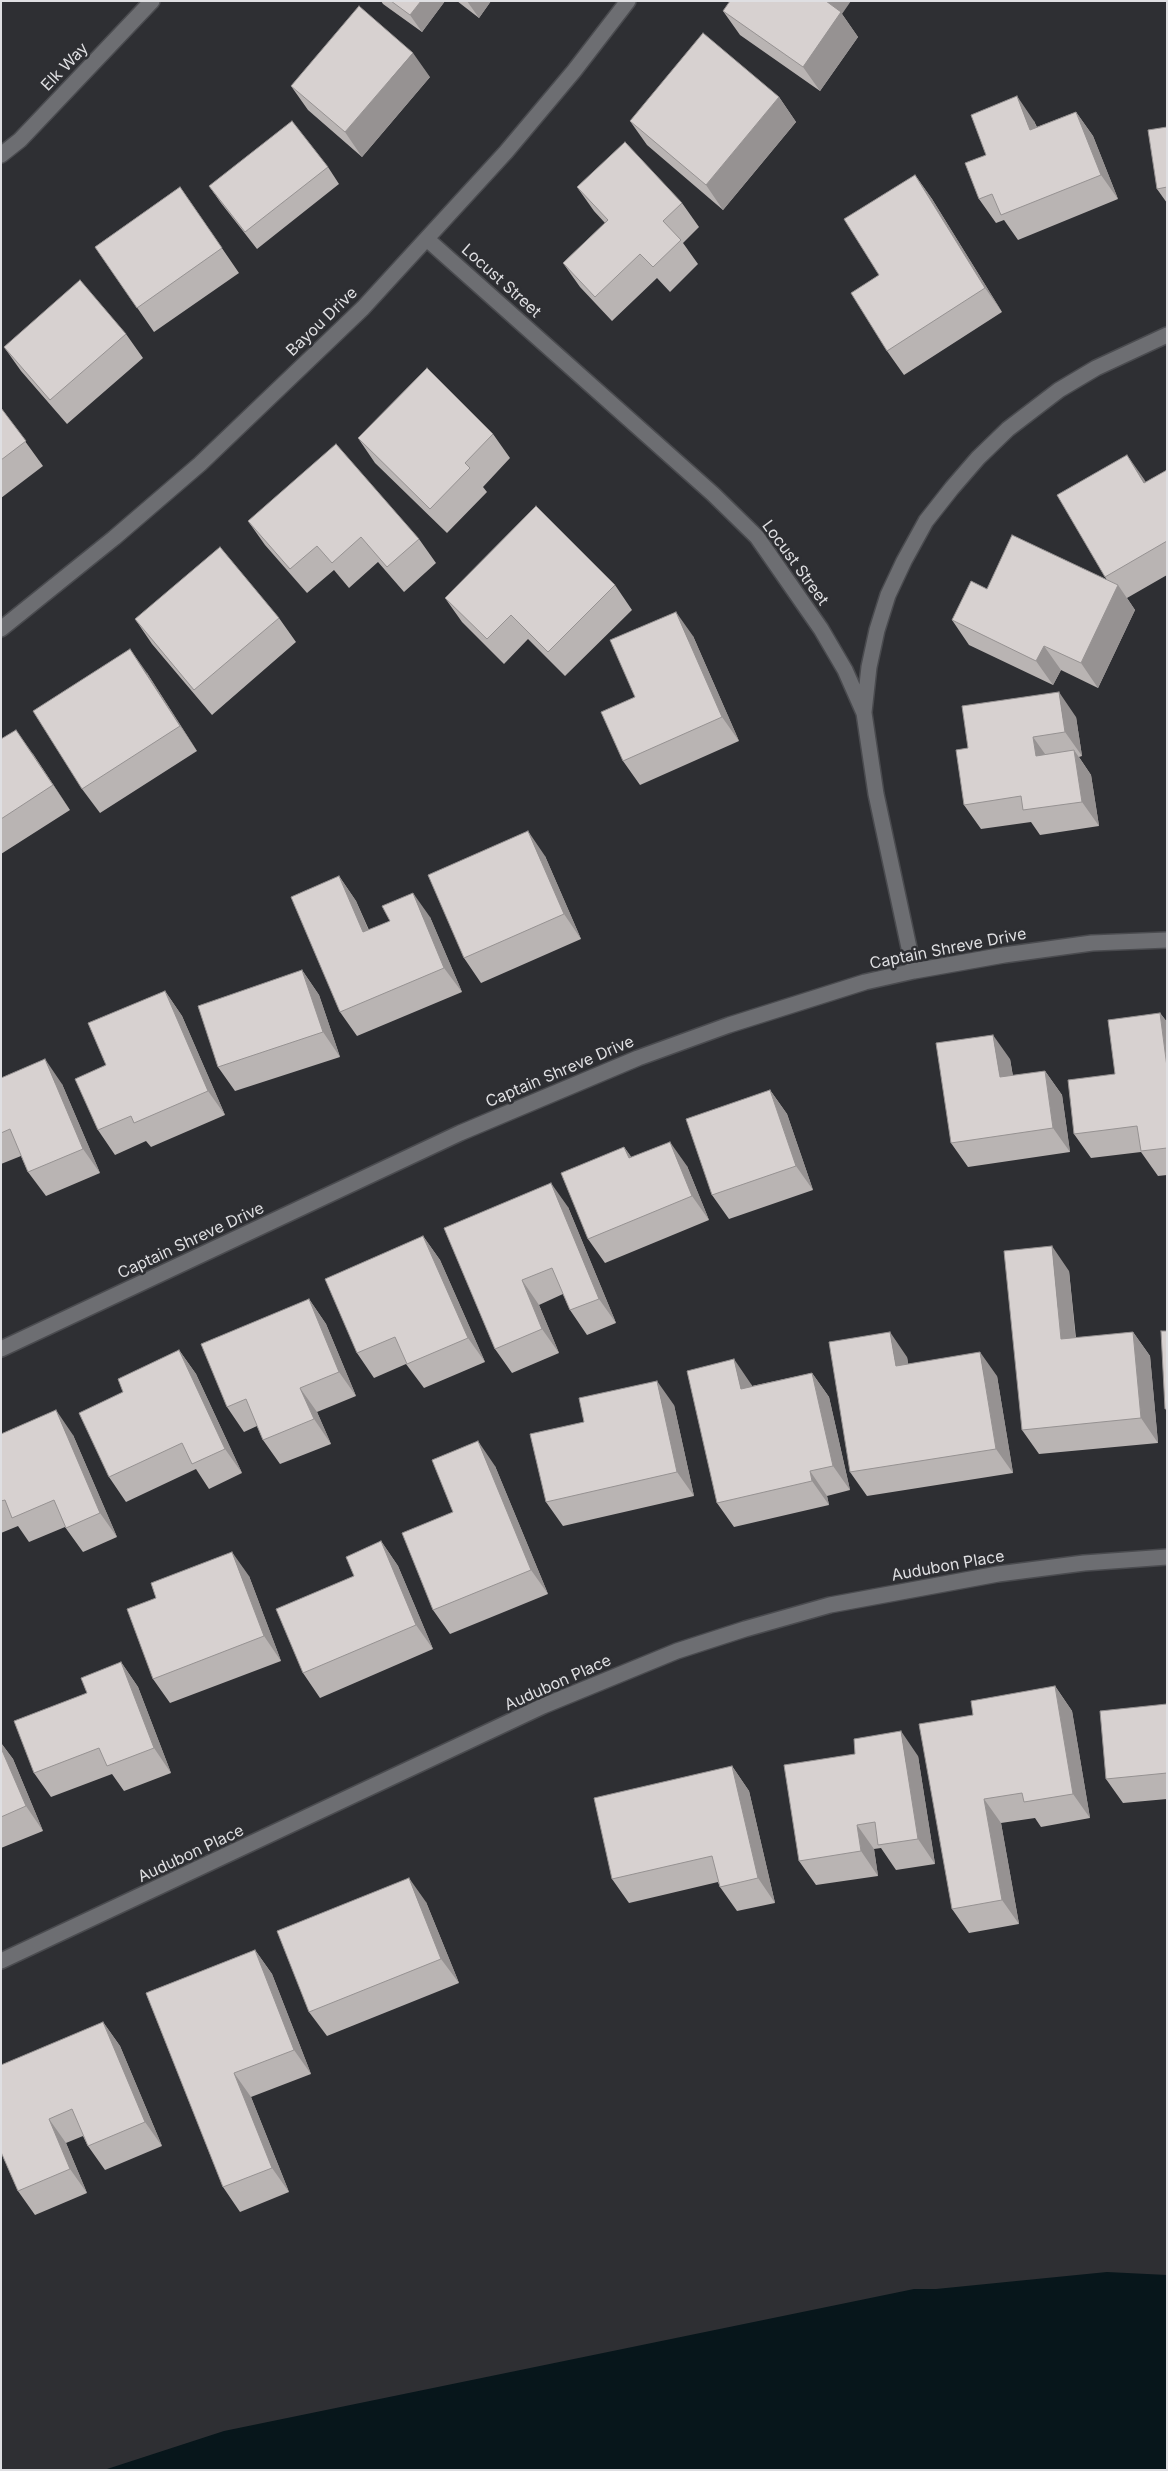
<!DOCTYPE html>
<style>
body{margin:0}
#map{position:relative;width:1168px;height:2471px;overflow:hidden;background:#2e2f33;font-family:Inter,sans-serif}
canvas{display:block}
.frame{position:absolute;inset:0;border:2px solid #dfdfe2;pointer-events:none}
</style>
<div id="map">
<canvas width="1168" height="2471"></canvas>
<div class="frame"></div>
</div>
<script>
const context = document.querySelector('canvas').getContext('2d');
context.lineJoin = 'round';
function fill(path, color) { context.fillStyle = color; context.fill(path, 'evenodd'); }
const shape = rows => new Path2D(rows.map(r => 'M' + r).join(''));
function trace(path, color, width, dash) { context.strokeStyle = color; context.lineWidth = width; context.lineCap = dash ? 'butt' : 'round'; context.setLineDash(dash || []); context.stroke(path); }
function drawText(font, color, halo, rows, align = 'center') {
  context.font = font + ' Inter,sans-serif'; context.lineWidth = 5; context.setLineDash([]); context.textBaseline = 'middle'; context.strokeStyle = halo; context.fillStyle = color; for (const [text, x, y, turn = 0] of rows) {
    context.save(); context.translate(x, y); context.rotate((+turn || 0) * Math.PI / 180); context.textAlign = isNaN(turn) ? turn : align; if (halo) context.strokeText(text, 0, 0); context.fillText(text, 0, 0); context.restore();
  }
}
fill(shape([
 [1107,2272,1167,2275,1167,2470,104,2470,224,2431,914,2289,936,2289]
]), '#07161b');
const minor = shape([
 [1,155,20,140,152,1],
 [428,240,713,494,757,537,821,629,845,670,864,713,876,794,914,971],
 [1,629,114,538,200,464,363,308,506,152,574,71,628,1],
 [864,712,869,667,877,630,888,595,904,561,926,521,952,488,978,458,1008,429,1059,390,1096,368,1167,335],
 [1,1349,460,1133,638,1058,729,1025,865,982,914,971,1004,955,1092,943,1167,940],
 [1,1961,543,1706,677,1651,745,1629,830,1605,998,1574,1084,1563,1167,1557]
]);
trace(minor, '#4a4b4f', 18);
trace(minor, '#6d6e72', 15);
fill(shape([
 [381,1,445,1,422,32,383,4],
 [457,1,491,1,479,18],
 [723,11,842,14,858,37,820,91,740,35],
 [430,77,362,157,308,110,291,86],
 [779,97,796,122,723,210,647,145,630,121],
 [1076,112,1093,136,1118,199,1018,240,1004,220,996,223,979,199,986,155,1034,121,1037,127],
 [1167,127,1167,203,1157,189],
 [328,167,339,184,257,249,221,203,209,186],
 [915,175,932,199,1002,312,904,375,887,351,879,275],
 [180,187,239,273,154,332,95,247],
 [577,187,682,203,699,227,683,243,698,264,670,292,657,278,612,321,580,287,563,263,605,223,594,211],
 [126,334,143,358,67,424,21,371,4,347],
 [1,408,43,466,1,498],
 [493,434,510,458,483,487,487,492,447,533,375,463,358,438],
 [1167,470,1167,575,1127,598,1135,610,1098,688,1061,670,1053,685,969,645,952,620,987,589,1107,580,1105,577,1146,482],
 [248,521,419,539,436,563,404,592,378,562,349,588,334,570,307,593,265,545],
 [615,585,632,610,565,676,528,639,504,664,462,622,445,598],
 [279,618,296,642,212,715,152,644,135,619],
 [693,636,739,741,640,785,623,761,635,697],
 [147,673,197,751,100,813,82,789],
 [1076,717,1082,756,1079,757,1091,775,1099,826,1040,835,1031,822,981,829,964,805,968,748],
 [1,739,33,754,70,810,1,854],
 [545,856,581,939,481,983,464,958],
 [339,876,356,901,369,930,390,921,430,917,462,992,357,1036,340,1012],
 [302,970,319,995,340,1057,235,1091,218,1067],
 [165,991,182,1016,225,1115,151,1147,146,1141,115,1155,98,1130,106,1065],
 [1160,1013,1167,1022,1167,1175,1158,1176,1141,1152,1091,1158,1074,1134,1115,1074],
 [1010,1059,1013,1076,1045,1071,1062,1095,1070,1152,968,1167,951,1143],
 [1,1078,62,1084,100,1173,46,1196,28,1172,21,1156,1,1164],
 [770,1090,787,1114,813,1190,729,1219,712,1195],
 [624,1147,632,1158,687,1166,709,1220,605,1263,588,1239],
 [568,1207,616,1323,587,1335,570,1310,563,1294,539,1305,559,1353,512,1373,495,1349,444,1228],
 [423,1236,440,1260,485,1362,424,1388,406,1364,374,1378,357,1353],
 [1069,1271,1076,1338,1133,1332,1150,1356,1158,1443,1039,1454,1022,1430],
 [309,1299,326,1324,356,1396,317,1412,331,1444,280,1464,263,1440,257,1426,244,1432,227,1407],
 [179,1350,196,1374,242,1473,209,1489,196,1469,126,1502,109,1477,123,1392],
 [907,1357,908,1364,997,1376,1013,1473,867,1496,850,1472],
 [812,1373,829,1397,850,1490,827,1496,829,1505,734,1527,717,1503,751,1384,752,1386],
 [674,1405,694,1496,563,1526,546,1502,584,1422],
 [1,1434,73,1435,117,1537,83,1552,65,1527,29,1542,18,1526,1,1533],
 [495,1466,548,1594,450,1634,433,1610,453,1512],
 [381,1541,398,1566,433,1649,320,1698,303,1673,354,1576],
 [249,1576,281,1661,170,1703,153,1679],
 [121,1662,138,1687,171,1773,124,1791,112,1774,51,1797,34,1773,87,1693],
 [1055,1686,1072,1711,1090,1818,1041,1827,1035,1818,1001,1823,1019,1924,969,1933,952,1909,973,1715],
 [1167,1704,1167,1799,1123,1803,1106,1779],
 [1,1743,13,1759,43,1831,1,1848],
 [918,1756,935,1864,896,1870,881,1848,874,1849,878,1876,816,1885,799,1861],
 [732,1766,749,1791,775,1903,737,1911,720,1887,718,1882,629,1903,612,1879],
 [426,1902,459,1983,327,2036,309,2012],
 [255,1950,272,1974,311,2074,251,2097,289,2192,240,2212,223,2187,146,1993],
 [103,2022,120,2046,162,2146,105,2170,88,2146,83,2136,66,2143,87,2193,35,2215,18,2191,1,2152]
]), '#b9b4b3');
fill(shape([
 [421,1,445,1,422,32,410,15],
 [467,1,491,1,479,18],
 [823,1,851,1,842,14,858,37,820,91,803,67],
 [413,53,430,77,362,157,345,132],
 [1017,96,1034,121,1047,154,1030,130],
 [779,97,796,122,723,210,706,185],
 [1076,112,1093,136,1118,199,1101,175],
 [915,175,932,199,1002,312,985,288],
 [1127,455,1144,479,1161,507,1144,483],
 [1118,585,1135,610,1098,688,1081,663],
 [676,612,693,636,739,741,722,717],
 [1044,646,1061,670,1053,685,1036,661],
 [130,649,147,673,197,751,180,726],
 [1059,692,1076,717,1082,756,1065,732],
 [16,730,33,754,70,810,53,785],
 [1033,737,1050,761,1036,756],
 [1074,750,1091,775,1099,826,1082,802],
 [528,831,545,856,581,939,564,914],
 [339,876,356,901,380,957,363,932],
 [413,893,430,917,462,992,444,968],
 [302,970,319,995,340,1057,323,1032],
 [165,991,182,1016,225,1115,208,1091],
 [1160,1013,1167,1022,1167,1067],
 [993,1035,1010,1059,1017,1102,1000,1077],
 [45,1059,62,1084,100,1173,83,1149],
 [1045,1071,1062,1095,1070,1152,1053,1128],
 [770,1090,787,1114,813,1190,796,1166],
 [670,1142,687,1166,709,1220,692,1196],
 [624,1147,641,1171,629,1158],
 [551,1183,568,1207,616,1323,599,1299],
 [423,1236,440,1260,485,1362,468,1338],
 [1052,1246,1069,1271,1078,1364,1061,1339],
 [522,1280,539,1305,559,1353,542,1329],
 [309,1299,326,1324,356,1396,339,1372],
 [890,1332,907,1357,913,1390,896,1366],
 [1133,1332,1150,1356,1158,1443,1141,1418],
 [179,1350,196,1374,242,1473,225,1449],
 [980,1352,997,1376,1013,1473,996,1449],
 [734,1359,751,1384,758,1413,741,1389],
 [812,1373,829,1397,850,1490,833,1466],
 [657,1381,674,1405,694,1496,677,1472],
 [300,1388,317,1412,331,1444,314,1419],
 [56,1410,73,1435,117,1537,100,1513],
 [478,1441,495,1466,548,1594,531,1570],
 [810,1471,827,1496,829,1505,812,1481],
 [381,1541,398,1566,433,1649,416,1625],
 [232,1552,249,1576,281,1661,264,1636],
 [121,1662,138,1687,171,1773,154,1748],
 [1055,1686,1072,1711,1090,1818,1073,1794],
 [901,1731,918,1756,935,1864,918,1839],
 [1,1743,13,1759,43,1831,26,1806,1,1748],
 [732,1766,749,1791,775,1903,758,1878],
 [984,1799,1001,1823,1019,1924,1002,1900],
 [857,1825,874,1849,878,1876,861,1851],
 [409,1878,426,1902,459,1983,441,1959],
 [255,1950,272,1974,311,2074,294,2050],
 [103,2022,120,2046,162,2146,145,2122],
 [234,2073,251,2097,289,2192,272,2168],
 [49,2119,66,2143,87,2193,70,2169]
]), '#969292');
const building = shape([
 [391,1,421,1,410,15,391,1],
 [730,1,826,1,841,12,803,67,723,11,730,1],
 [359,6,413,53,345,132,291,86,359,6],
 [703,33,779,97,706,185,630,121,703,33],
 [1017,96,1030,130,1076,112,1101,175,1001,215,992,194,979,199,965,163,986,155,971,115,1017,96],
 [292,121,328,167,245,232,209,186,292,121],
 [1167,127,1167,187,1157,189,1148,130,1167,127],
 [625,142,682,203,663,221,681,240,653,267,640,254,595,297,563,263,608,220,577,187,625,142],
 [915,175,985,288,887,351,851,293,879,275,844,219,915,175],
 [180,187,222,248,137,308,95,247,180,187],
 [80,280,126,334,50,400,4,347,80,280],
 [427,368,493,434,465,463,470,468,430,509,358,438,427,368],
 [1,408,26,441,1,460,1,408],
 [336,444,419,539,387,567,361,537,332,563,317,546,290,569,248,521,336,444],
 [1127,455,1144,483,1167,470,1167,541,1105,577,1057,495,1127,455],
 [536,506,615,585,548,652,511,615,487,639,445,598,536,506],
 [1012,535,1118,585,1081,663,1044,646,1036,661,952,620,971,581,987,589,1012,535],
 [220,547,279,618,194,690,135,619,220,547],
 [676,612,722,717,623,761,601,712,635,697,610,640,676,612],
 [130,649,180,726,82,789,33,711,130,649],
 [1059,692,1065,732,1033,737,1036,756,1074,750,1082,802,1023,810,1021,796,964,805,956,750,968,748,962,706,1059,692],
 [16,730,53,785,1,819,1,739,16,730],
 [528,831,564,914,464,958,428,875,528,831],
 [339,876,363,932,390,921,382,906,413,893,444,968,340,1012,291,897,339,876],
 [302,970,323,1032,218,1067,198,1006,302,970],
 [165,991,208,1091,134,1123,131,1116,98,1130,75,1079,106,1065,88,1023,165,991],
 [1160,1013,1167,1067,1167,1148,1141,1151,1137,1126,1074,1134,1068,1080,1115,1074,1108,1020,1160,1013],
 [993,1035,1000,1077,1045,1071,1053,1128,951,1143,936,1043,993,1035],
 [45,1059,83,1149,28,1172,10,1129,1,1133,1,1078,45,1059],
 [770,1090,796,1166,712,1195,686,1119,770,1090],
 [670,1142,692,1196,588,1239,561,1173,624,1147,629,1158,670,1142],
 [551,1183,599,1299,570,1310,552,1268,522,1280,542,1329,495,1349,444,1228,551,1183],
 [423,1236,468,1338,407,1364,395,1337,357,1353,325,1279,423,1236],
 [1052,1246,1061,1339,1133,1332,1141,1418,1022,1430,1004,1251,1052,1246],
 [309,1299,339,1372,300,1388,314,1419,263,1440,246,1399,227,1407,201,1344,309,1299],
 [1161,1331,1167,1331,1167,1409,1165,1409,1161,1331],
 [890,1332,896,1366,980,1352,996,1449,850,1472,829,1342,890,1332],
 [179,1350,225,1449,192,1464,182,1443,109,1477,79,1413,123,1392,118,1379,179,1350],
 [734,1359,741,1389,812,1373,833,1466,810,1471,812,1481,717,1503,687,1371,734,1359],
 [657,1381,677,1472,546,1502,530,1434,584,1422,579,1398,657,1381],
 [56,1410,100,1513,66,1528,54,1500,12,1518,5,1500,1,1501,1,1434,56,1410],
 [478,1441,531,1570,433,1610,402,1533,453,1512,432,1460,478,1441],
 [381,1541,416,1625,303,1673,276,1609,354,1576,346,1557,381,1541],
 [232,1552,264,1636,153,1679,127,1609,156,1598,151,1583,232,1552],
 [121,1662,154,1748,107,1766,99,1748,34,1773,14,1721,87,1693,81,1678,121,1662],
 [1055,1686,1073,1794,1024,1802,1022,1793,984,1799,1002,1900,952,1909,919,1724,973,1715,971,1701,1055,1686],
 [1167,1704,1167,1773,1106,1779,1100,1711,1167,1704],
 [901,1731,918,1839,878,1845,875,1822,857,1825,861,1851,799,1861,784,1765,855,1754,854,1739,901,1731],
 [1,1748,26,1806,1,1817,1,1748],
 [732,1766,758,1878,720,1887,712,1856,612,1879,594,1798,732,1766],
 [409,1878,441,1959,309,2012,277,1931,409,1878],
 [255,1950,294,2050,234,2073,272,2168,223,2187,146,1993,255,1950],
 [103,2022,145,2122,88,2146,72,2109,49,2119,70,2169,18,2191,1,2152,1,2065,103,2022]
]);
fill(building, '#d7d1d0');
trace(building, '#969292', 1);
drawText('16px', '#dfdfe2', '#2e2f33', [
 ["Elk Way",65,67,-46],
 ["Locust Street",501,281,42],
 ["Bayou Drive",322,322,-44],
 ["Locust Street",795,563,54],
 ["Captain Shreve Drive",948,949,-11],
 ["Captain Shreve Drive",560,1072,-23],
 ["Captain Shreve Drive",191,1241,-25],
 ["Audubon Place",948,1566,-10],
 ["Audubon Place",558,1683,-24],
 ["Audubon Place",191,1854,-25]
]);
</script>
